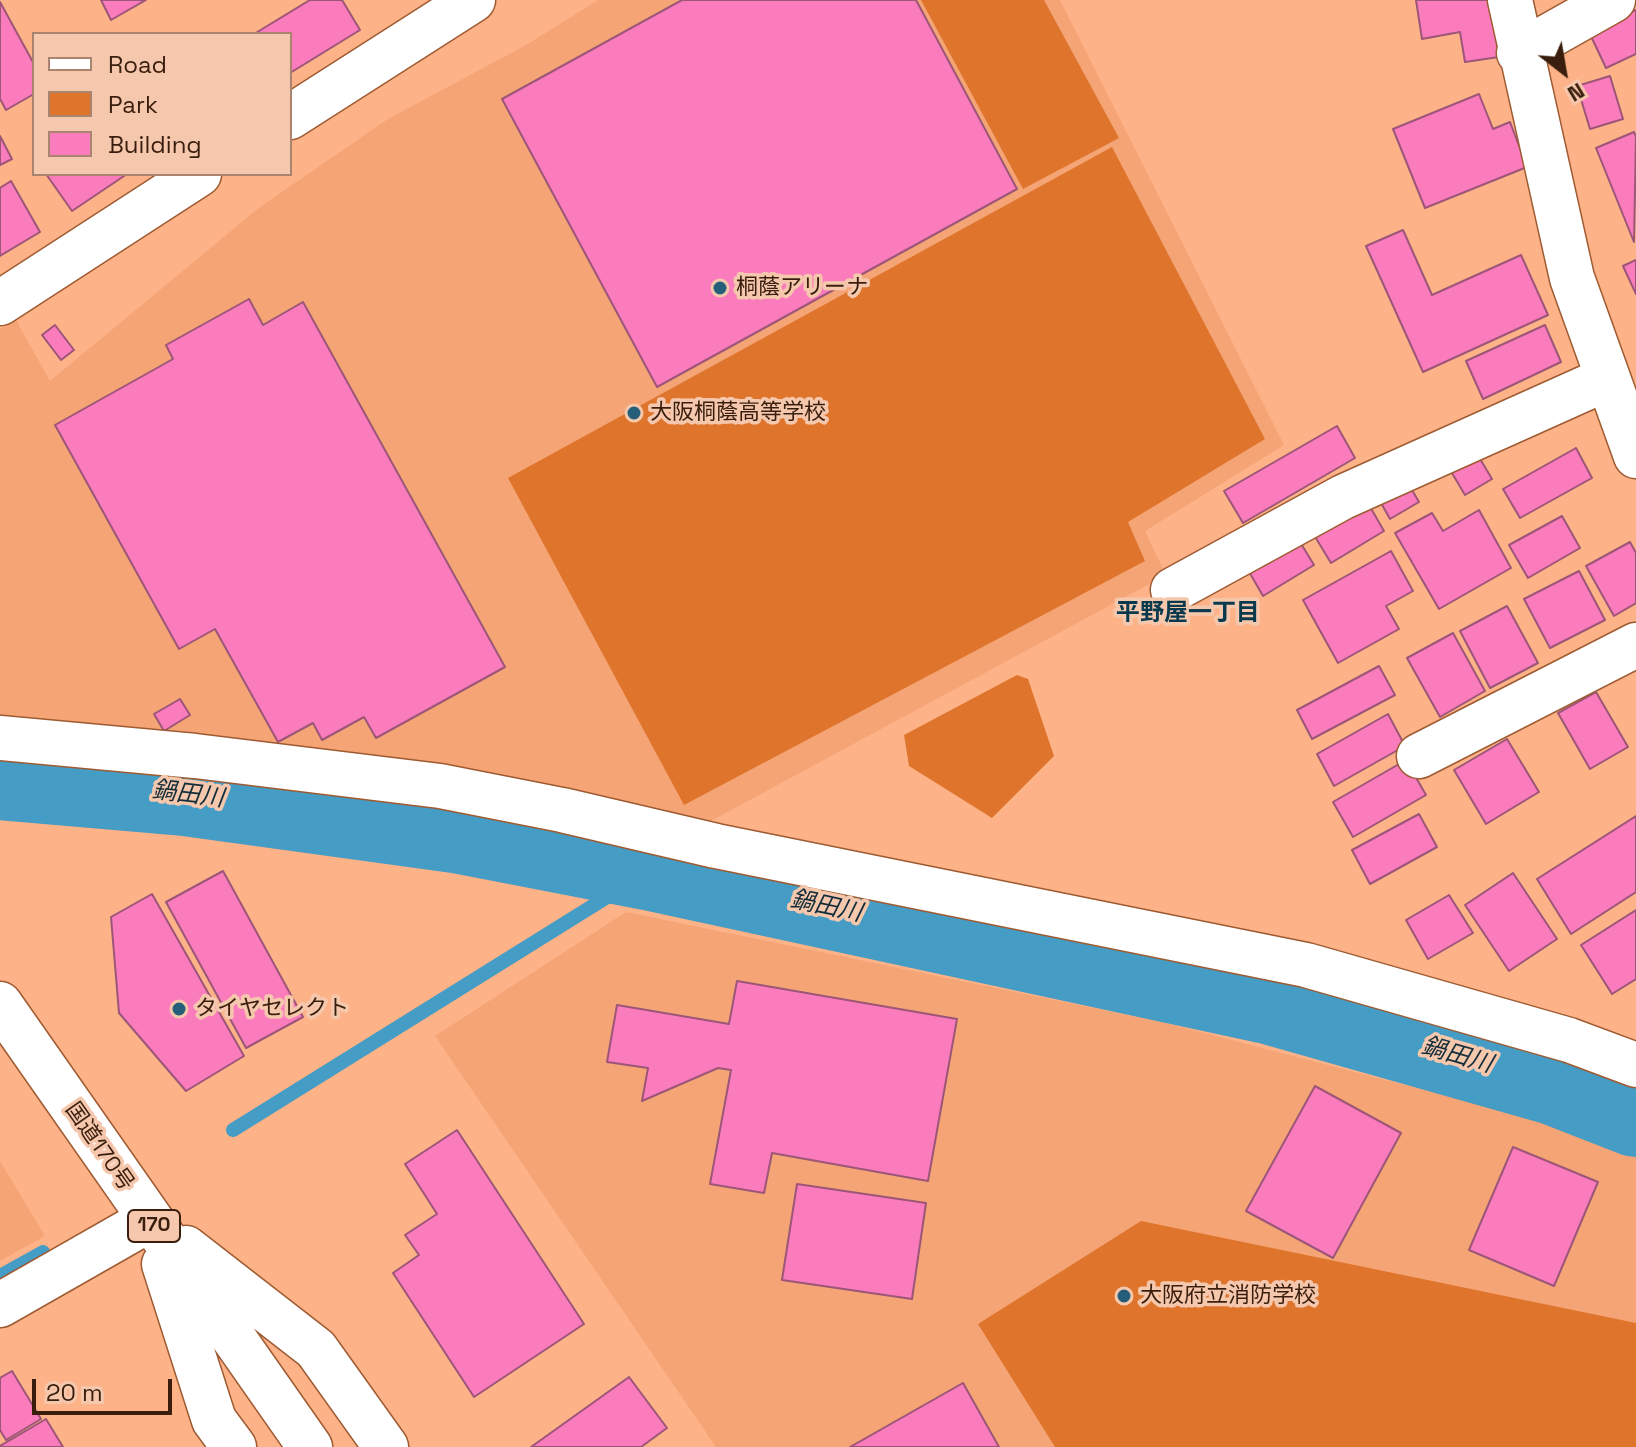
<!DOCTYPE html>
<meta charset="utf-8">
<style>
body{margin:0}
#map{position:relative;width:1636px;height:1447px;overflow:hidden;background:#fdb288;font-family:"Space Grotesk",sans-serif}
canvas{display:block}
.legend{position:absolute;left:32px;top:32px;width:260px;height:144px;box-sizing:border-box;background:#f5c8ae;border:2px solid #aa846e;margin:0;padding:10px 14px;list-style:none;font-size:24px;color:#3a1e0d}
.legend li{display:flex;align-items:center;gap:16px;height:40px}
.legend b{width:40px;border:2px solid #aa846e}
.north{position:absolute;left:1524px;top:32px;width:80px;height:80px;-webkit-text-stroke:6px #f5c8ae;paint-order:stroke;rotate:149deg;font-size:22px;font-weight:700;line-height:32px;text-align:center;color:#3a1e0d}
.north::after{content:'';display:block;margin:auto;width:28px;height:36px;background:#3a1e0d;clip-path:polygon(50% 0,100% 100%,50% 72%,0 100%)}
.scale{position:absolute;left:32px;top:1379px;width:140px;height:36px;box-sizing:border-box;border:4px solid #3a1e0d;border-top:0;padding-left:10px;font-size:24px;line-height:28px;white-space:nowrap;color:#3a1e0d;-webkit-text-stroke:6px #f5c8ae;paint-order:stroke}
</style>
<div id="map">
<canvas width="1636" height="1447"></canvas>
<ul class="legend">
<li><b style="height:10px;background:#fff"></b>Road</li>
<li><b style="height:22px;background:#df752d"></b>Park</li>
<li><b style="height:22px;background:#fa7cbc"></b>Building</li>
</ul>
<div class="north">N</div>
<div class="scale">20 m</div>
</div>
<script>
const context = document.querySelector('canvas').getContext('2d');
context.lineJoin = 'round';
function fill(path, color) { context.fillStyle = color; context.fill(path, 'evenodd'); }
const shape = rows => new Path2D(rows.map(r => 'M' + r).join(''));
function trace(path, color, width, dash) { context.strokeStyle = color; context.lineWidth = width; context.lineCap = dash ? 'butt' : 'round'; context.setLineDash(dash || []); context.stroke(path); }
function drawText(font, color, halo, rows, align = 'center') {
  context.font = font + ' "Space Grotesk","Noto Sans JP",sans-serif'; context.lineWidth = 7; context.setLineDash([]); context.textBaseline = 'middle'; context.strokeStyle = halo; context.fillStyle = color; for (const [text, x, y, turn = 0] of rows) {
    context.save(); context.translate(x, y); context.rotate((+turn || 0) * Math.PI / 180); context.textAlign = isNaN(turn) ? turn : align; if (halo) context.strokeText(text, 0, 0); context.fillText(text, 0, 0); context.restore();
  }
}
fill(shape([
 [598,0,1060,0,1284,445,1145,531,1166,575,709,822,0,727,0,329,15,318,50,381,260,207,388,119,528,44],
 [626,912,1166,1023,1636,1145,1636,1447,716,1447,435,1036],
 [0,1161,45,1236,0,1261]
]), '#f5a475');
fill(shape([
 [921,0,1044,0,1119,138,1023,189],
 [1112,147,1265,439,1128,522,1145,561,684,805,508,478],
 [1017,675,1028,679,1054,756,992,818,909,766,904,735],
 [1141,1221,1636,1323,1636,1447,1055,1447,978,1324]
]), '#df752d');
trace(shape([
 [233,1130,652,869],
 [0,1276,43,1252]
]), '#459cc4', 14);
trace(shape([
 [0,778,184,794,461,832,652,869,1272,1003,1554,1083,1636,1115]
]), '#459cc4', 84);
const building = shape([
 [101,0,146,0,111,20,101,0],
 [310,0,342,0,360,30,290,73,290,34,254,34,310,0],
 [682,0,916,0,1017,189,657,387,502,99,682,0],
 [1416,0,1490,0,1499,57,1465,62,1460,32,1422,39,1416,0],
 [0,2,34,64,34,94,6,110,0,99,0,2],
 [1636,10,1636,54,1606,68,1589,32,1636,10],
 [1610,76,1623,119,1590,129,1577,86,1610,76],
 [1479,94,1493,129,1510,122,1527,167,1425,208,1393,129,1479,94],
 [1634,132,1636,137,1634,242,1596,148,1634,132],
 [0,136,12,159,0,165,0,136],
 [46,174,127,174,72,211,46,174],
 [11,181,40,232,0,256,0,188,11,181],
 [1403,230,1432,295,1521,255,1548,315,1423,372,1366,246,1403,230],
 [1636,260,1636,294,1623,266,1636,260],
 [249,299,263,325,303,302,505,667,376,738,364,717,322,740,313,723,278,742,215,629,179,649,55,425,173,359,166,345,249,299],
 [55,325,74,350,61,360,42,335,55,325],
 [1545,325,1561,362,1483,399,1466,361,1545,325],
 [1337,426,1355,458,1243,523,1224,491,1337,426],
 [1576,448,1592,478,1520,518,1503,489,1576,448],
 [1476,452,1492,479,1465,495,1449,468,1476,452],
 [1405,478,1419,502,1390,519,1376,494,1405,478],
 [1365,498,1384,531,1331,563,1311,530,1365,498],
 [1479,510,1511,568,1439,609,1395,533,1432,513,1443,531,1479,510],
 [1562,516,1580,548,1528,578,1509,545,1562,516],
 [1294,532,1314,565,1263,596,1244,563,1294,532],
 [1630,542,1636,553,1636,603,1614,616,1586,566,1630,542],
 [1391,551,1413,591,1386,606,1399,629,1338,663,1303,600,1391,551],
 [1579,571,1605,620,1550,648,1524,599,1579,571],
 [1507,606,1538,663,1490,688,1460,631,1507,606],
 [1453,633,1485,691,1440,717,1407,658,1453,633],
 [1379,666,1395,695,1312,739,1297,710,1379,666],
 [1596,692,1628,747,1590,769,1558,713,1596,692],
 [180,699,190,715,164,731,154,714,180,699],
 [1388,714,1405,746,1334,786,1317,754,1388,714],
 [1507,739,1539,792,1486,824,1454,770,1507,739],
 [1406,760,1426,795,1353,837,1333,802,1406,760],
 [1419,814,1437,847,1370,884,1352,850,1419,814],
 [1636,816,1636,892,1571,934,1537,879,1636,816],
 [223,871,303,1017,246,1048,166,902,223,871],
 [1513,873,1557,939,1509,971,1465,905,1513,873],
 [152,894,244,1056,186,1091,119,1013,111,917,152,894],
 [1449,895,1473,933,1428,959,1406,920,1449,895],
 [1636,910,1636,979,1612,994,1581,945,1636,910],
 [737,981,957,1019,928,1181,772,1153,764,1193,710,1184,731,1070,718,1068,642,1101,648,1068,607,1062,617,1005,729,1024,737,981],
 [1315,1086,1401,1133,1333,1258,1246,1211,1315,1086],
 [457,1130,584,1324,474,1397,393,1273,419,1255,405,1235,437,1214,405,1164,457,1130],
 [1513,1147,1598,1182,1554,1286,1469,1250,1513,1147],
 [797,1184,926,1203,912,1299,782,1280,797,1184],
 [12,1371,41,1419,6,1440,0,1430,0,1378,12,1371],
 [629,1377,667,1428,641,1447,531,1447,629,1377],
 [963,1383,999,1447,850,1447,963,1383],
 [46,1419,63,1447,0,1447,0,1446,46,1419]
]);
fill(building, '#fa7cbc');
trace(building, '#9d5578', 2);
const minor = shape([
 [1510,0,1572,278,1636,456],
 [1519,53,1613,0],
 [290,117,473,0],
 [0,303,199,174],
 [1173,590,1343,497,1606,379],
 [0,738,195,756,440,786,562,810,716,846,1306,965,1569,1040,1636,1065],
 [1419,756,1636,645],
 [0,1305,149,1220]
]);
const highway = shape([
 [0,1004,310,1447],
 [186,1248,316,1349,386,1447],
 [164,1264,214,1420,234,1447]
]);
trace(minor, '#9e5b32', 47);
trace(highway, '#9e5b32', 47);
trace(minor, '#fff', 44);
trace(highway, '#fff', 44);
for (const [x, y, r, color] of [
 [720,288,8,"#255e78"],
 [634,413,8,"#255e78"],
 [179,1009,8,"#255e78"],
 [1124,1296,8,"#255e78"]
]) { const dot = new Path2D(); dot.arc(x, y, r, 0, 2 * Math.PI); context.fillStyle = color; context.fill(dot); trace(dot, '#f5c8ae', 3); }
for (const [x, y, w] of [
 [154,1226,52]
]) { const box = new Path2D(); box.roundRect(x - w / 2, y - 16, w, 32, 6); context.fillStyle = '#f5c8ae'; context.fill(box); trace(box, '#3a1e0d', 2); }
drawText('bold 20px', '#3a1e0d', null, [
 ["170",154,1226]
]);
drawText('22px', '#3a1e0d', '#f5c8ae', [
 ["桐蔭アリーナ",736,288],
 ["大阪桐蔭高等学校",650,413],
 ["タイヤセレクト",195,1009],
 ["大阪府立消防学校",1140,1296]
], 'left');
drawText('22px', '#3a1e0d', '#f5c8ae', [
 ["国道170号",99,1147,55]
]);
drawText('bold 24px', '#08394d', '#f5c8ae', [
 ["平野屋一丁目",1188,613]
]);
drawText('italic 24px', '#122d39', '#f5c8ae', [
 ["鍋田川",188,795,7],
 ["鍋田川",826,907,12],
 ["鍋田川",1457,1056,16]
]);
</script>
